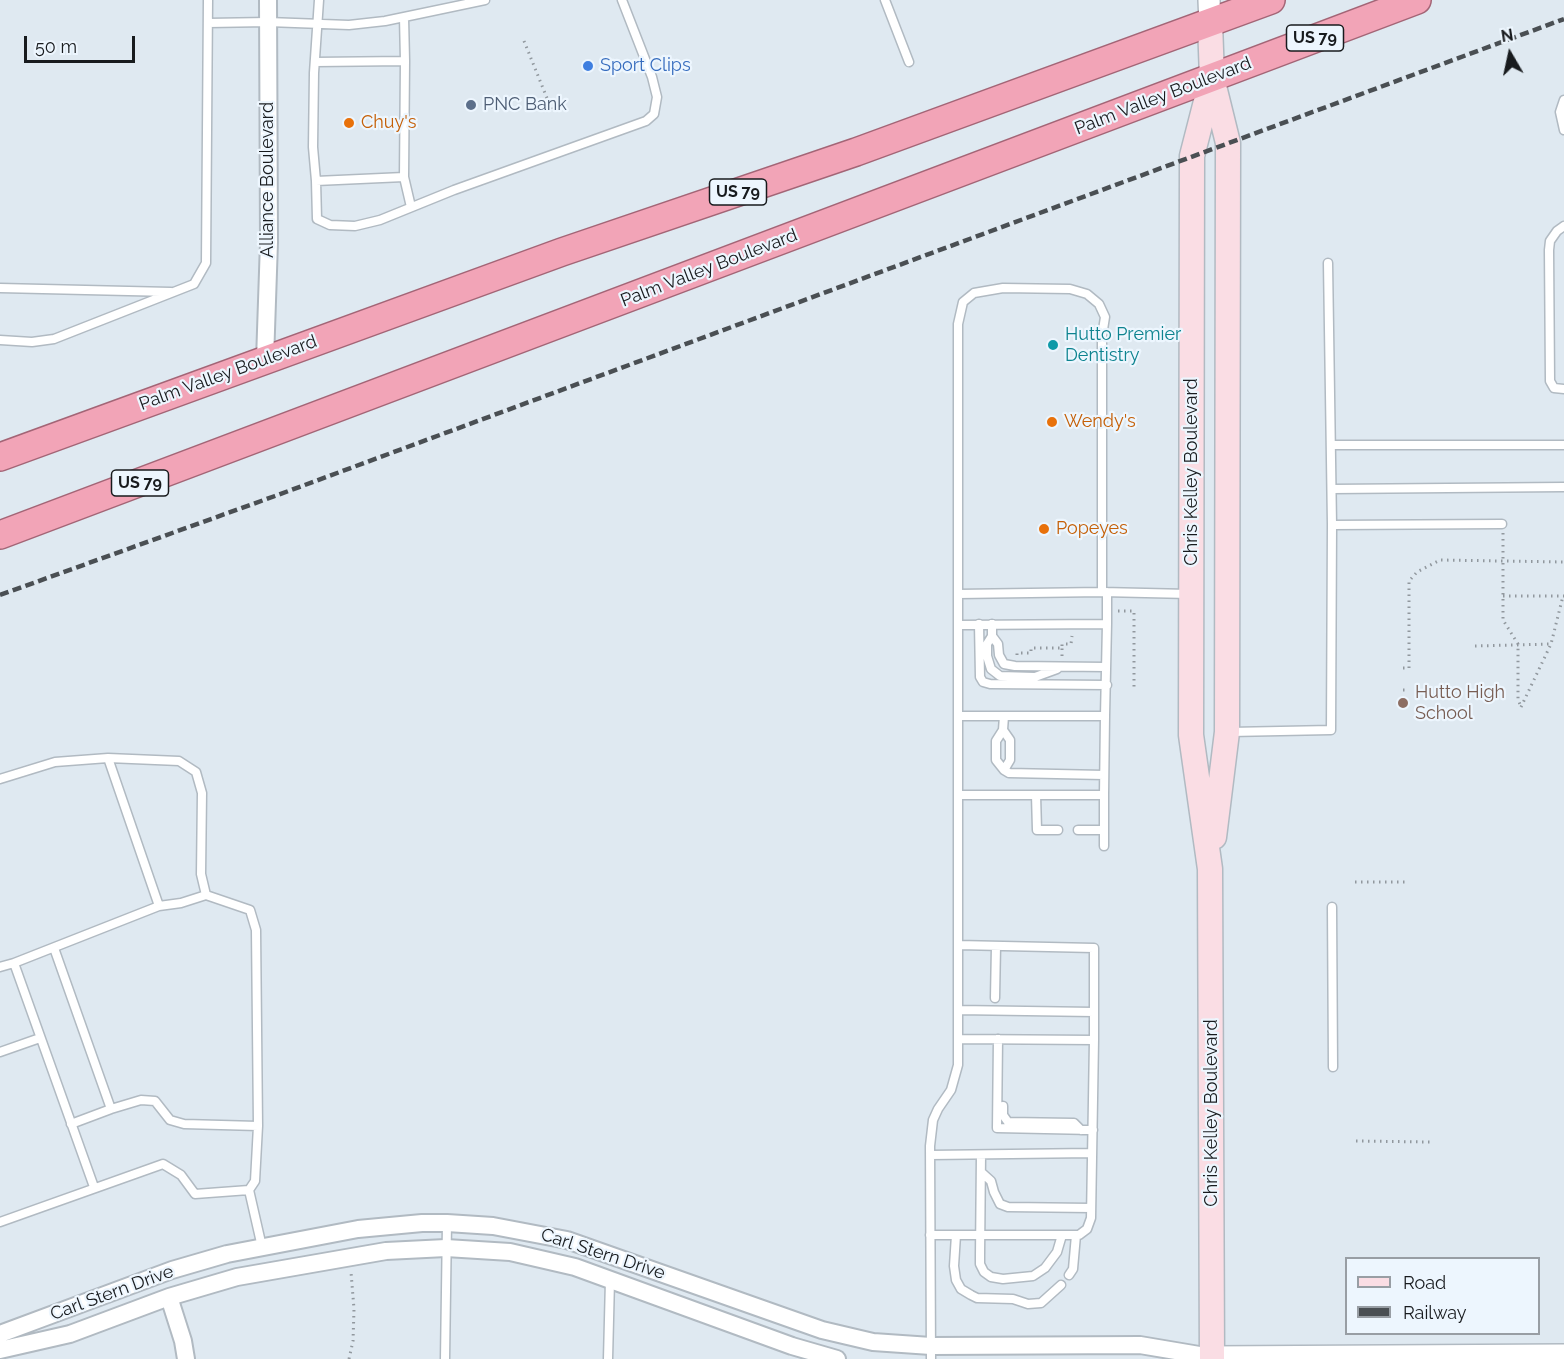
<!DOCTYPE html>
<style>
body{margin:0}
#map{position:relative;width:1564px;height:1359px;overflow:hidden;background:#dfe9f1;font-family:Raleway,sans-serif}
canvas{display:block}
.legend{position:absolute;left:1345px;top:1257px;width:195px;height:78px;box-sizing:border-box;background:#edf6fe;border:2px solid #989ea4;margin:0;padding:8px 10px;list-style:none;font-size:18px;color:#181b1e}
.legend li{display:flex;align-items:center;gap:12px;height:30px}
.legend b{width:30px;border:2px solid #989ea4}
.north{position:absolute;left:1480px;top:24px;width:60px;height:60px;-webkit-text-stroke:4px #edf6fe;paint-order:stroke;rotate:351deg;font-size:16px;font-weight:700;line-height:24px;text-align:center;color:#181b1e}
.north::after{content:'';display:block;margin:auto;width:21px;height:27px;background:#181b1e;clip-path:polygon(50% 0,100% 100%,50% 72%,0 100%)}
.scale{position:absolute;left:24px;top:36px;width:111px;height:27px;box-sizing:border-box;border:3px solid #181b1e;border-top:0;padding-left:8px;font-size:18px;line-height:21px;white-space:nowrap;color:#181b1e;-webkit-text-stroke:4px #edf6fe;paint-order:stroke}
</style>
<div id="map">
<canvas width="1564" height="1359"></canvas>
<ul class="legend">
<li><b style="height:8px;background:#fadde4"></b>Road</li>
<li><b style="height:8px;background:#4a4f53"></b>Railway</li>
</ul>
<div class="north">N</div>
<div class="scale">50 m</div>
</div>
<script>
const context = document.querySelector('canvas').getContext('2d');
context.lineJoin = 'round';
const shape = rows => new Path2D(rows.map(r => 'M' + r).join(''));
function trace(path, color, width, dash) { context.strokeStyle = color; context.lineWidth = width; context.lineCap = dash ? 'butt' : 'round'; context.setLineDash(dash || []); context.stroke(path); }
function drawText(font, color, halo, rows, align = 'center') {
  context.font = font + ' Raleway,sans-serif'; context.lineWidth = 4.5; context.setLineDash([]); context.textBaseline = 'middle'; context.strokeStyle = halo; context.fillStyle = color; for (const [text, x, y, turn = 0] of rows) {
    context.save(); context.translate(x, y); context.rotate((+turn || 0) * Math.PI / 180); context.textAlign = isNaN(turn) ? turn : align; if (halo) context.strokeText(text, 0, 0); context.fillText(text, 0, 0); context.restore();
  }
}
const service = shape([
 [885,0,909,62],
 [208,23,268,22,349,25,385,21,485,0],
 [315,62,405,61,404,17],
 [1564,100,1560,112,1564,130],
 [404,177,405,61],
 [316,181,313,147,314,73,319,0],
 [411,207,404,177,316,181,317,219,330,225,355,226,380,220,454,190,646,121,654,114,657,97,652,77,622,0],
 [1564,226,1557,231,1550,241,1549,250,1550,381,1554,388,1564,389],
 [1328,263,1332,525],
 [0,288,171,292],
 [0,340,32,342,54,339,194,284,206,263,208,0],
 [1331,445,1564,445],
 [1332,489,1564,487],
 [958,594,1102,592,1189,594],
 [979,624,980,677,983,682,990,684,1107,685],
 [992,624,992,636,998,644,999,655,1004,664,1015,666,1106,667],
 [958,625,1107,624,1107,592],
 [992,636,987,644,987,656,991,669,1000,676,1035,677,1057,669],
 [958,716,1105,716,1107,624],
 [1004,716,1003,730,996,741,996,760,1004,770,1009,773,1104,775],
 [1003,730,1010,740,1010,760,1004,770],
 [1230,732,1331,730,1332,525,1502,524],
 [108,758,159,906,181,903,206,895],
 [0,779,55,762,108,758,179,761,196,772,202,793,201,874,206,895,250,910,256,930,258,1126,255,1181,249,1190],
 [958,795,1104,795,1104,846],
 [1036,795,1037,830,1058,830],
 [1104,795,1105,716],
 [1078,830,1104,830],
 [1332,907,1333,1067],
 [958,945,1094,948,1094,1040],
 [54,948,111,1109,71,1124],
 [0,967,14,963],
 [995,998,996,946],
 [958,1010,1094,1012],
 [998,1039,997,1128,1093,1130],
 [0,1052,40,1038],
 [1003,1106,1003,1115,1008,1122,1074,1123,1081,1130],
 [111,1109,141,1100,155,1101,170,1120,184,1124,258,1126],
 [930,1155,1092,1153],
 [981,1155,980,1255,980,1264,984,1272,991,1277,1003,1279,1033,1276,1045,1268,1057,1252,1062,1235],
 [981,1172,991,1181,994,1192,1000,1204,1008,1207,1091,1208],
 [94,1187,14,963,159,906],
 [0,1222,163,1164,181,1175,195,1194,249,1190,262,1247],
 [930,1235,1079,1235,1087,1229,1091,1218,1094,1040,958,1039],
 [956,1235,954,1266,956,1280,961,1289,971,1295,977,1298,1013,1299,1028,1304,1041,1303,1061,1285],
 [1069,1275,1073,1269,1076,1235],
 [445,1359,447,1223],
 [608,1359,610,1280],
 [931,1359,930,1146,933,1120,938,1109,951,1090,958,1065,958,324,963,302,974,293,1003,288,1070,289,1087,294,1099,304,1105,317,1102,336,1102,592]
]);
const minor = shape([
 [265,360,269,242,268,0],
 [169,1297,183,1341,186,1359],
 [0,1334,172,1270,227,1254,358,1229,422,1223,447,1223,493,1226,567,1240,822,1330,873,1342,931,1346,1140,1345,1211,1357],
 [0,1350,70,1334,169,1297,237,1277,386,1251,446,1248,510,1252,575,1267,792,1346,837,1359]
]);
const tertiary = shape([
 [1209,0,1210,23],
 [1211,1357,1564,1355]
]);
const secondary = shape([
 [1210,23,1212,78,1228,143,1227,732,1214,837],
 [1212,1359,1210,869,1191,735,1192,156,1212,78]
]);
const trunk = shape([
 [0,457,562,252,856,152,1271,0],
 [0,535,1417,0]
]);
trace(service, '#b1bac2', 11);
trace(minor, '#b1bac2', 20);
trace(tertiary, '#b1bac2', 24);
trace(secondary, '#b1bac2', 27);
trace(trunk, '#a36576', 30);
trace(shape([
 [524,41,553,113],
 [1503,533,1503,620,1518,644,1518,699,1521,707],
 [1503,596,1564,596],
 [1118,611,1134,611,1134,691],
 [1475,646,1551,644],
 [1017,655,1017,653,1031,653,1031,648,1062,648,1062,644,1071,644,1072,636],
 [1062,656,1062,648],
 [1403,668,1409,668,1409,581,1417,572,1440,560,1564,562],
 [1403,690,1406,690],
 [1521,707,1551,644,1563,596],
 [1355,882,1409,882],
 [1356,1141,1431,1142],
 [349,1359,353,1341,354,1309,351,1272]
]), '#91989e', 3, [1.5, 4.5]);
trace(service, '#fff', 8);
trace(minor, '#fff', 16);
trace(tertiary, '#fff', 21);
trace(secondary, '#fadde4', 24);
trace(trunk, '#f2a4b7', 27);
trace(shape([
 [0,595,275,496,1564,19]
]), '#4a4f53', 4.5, [9, 4.5]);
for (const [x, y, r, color] of [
 [588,66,6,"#3f7fe0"],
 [471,105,6,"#5c6f8a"],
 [349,123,6,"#e8710a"],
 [1053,345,6,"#0f9aa8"],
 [1052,422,6,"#e8710a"],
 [1044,529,6,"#e8710a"],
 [1403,703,6,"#8d6e63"]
]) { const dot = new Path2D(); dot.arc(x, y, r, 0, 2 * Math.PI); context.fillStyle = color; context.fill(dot); trace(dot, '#edf6fe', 2); }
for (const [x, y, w] of [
 [1315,38,57],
 [738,192,57],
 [140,483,57]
]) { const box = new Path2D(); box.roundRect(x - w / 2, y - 13, w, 26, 4.5); context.fillStyle = '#edf6fe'; context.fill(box); trace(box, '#181b1e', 1.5); }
drawText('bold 16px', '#181b1e', null, [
 ["US 79",1315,38],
 ["US 79",738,192],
 ["US 79",140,483]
]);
drawText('18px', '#366cbe', '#edf6fe', [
 ["Sport Clips",600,66]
], 'left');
drawText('18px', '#181b1e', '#edf6fe', [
 ["Palm Valley Boulevard",1163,96,-21],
 ["Alliance Boulevard",268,180,-90],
 ["Palm Valley Boulevard",709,268,-21],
 ["Palm Valley Boulevard",228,373,-20],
 ["Chris Kelley Boulevard",1192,472,-90],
 ["Chris Kelley Boulevard",1212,1113,-90],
 ["Carl Stern Drive",603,1254,18],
 ["Carl Stern Drive",112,1293,-20]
]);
drawText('18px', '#4e5e75', '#edf6fe', [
 ["PNC Bank",483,105]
], 'left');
drawText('18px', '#c56008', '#edf6fe', [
 ["Chuy's",361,123],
 ["Wendy's",1064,422],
 ["Popeyes",1056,529]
], 'left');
drawText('18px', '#0d838f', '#edf6fe', [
 ["Hutto Premier",1065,335],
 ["Dentistry",1065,356]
], 'left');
drawText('18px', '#785e54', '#edf6fe', [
 ["Hutto High",1415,693],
 ["School",1415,714]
], 'left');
</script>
